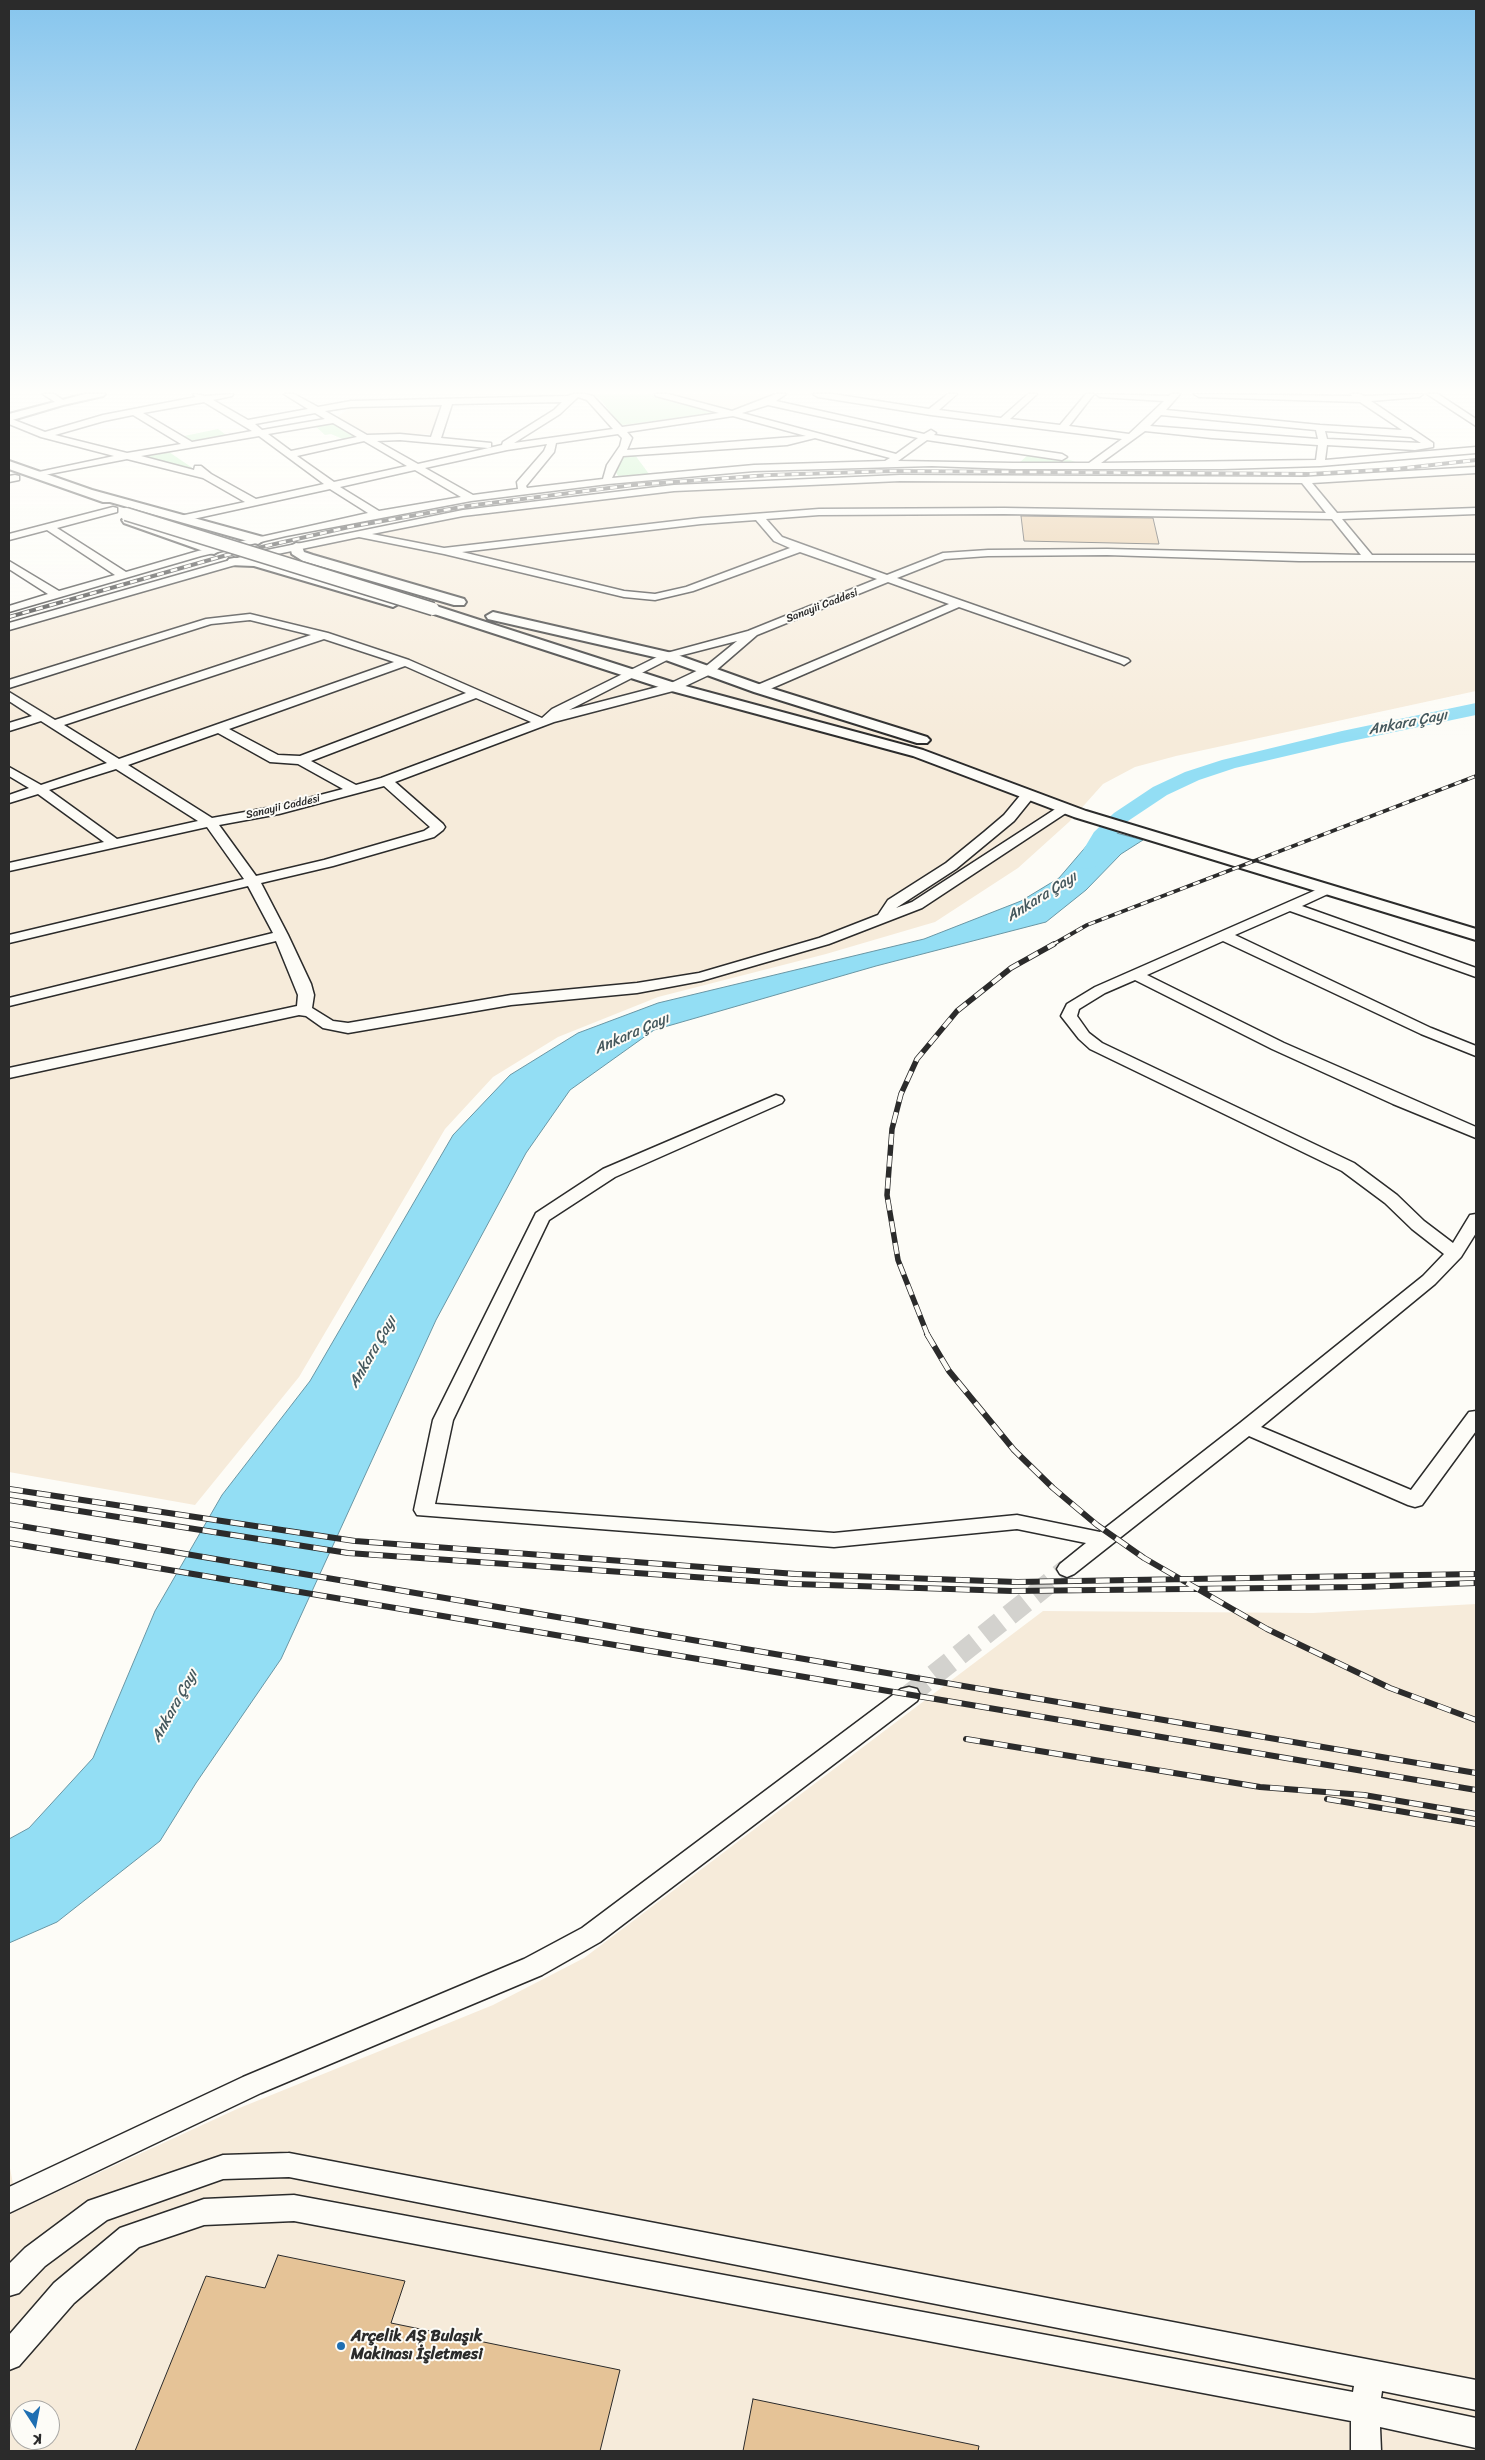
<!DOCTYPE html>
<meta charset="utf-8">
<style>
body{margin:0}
#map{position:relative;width:1485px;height:2460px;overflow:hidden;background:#fdfcf7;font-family:Sriracha,sans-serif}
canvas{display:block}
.frame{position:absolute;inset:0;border:10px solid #2b2b2b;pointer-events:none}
.north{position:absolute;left:10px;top:2400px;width:50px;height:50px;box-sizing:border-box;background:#fdfcf7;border:1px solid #a9a8a5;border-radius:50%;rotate:169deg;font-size:14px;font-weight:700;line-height:20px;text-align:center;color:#2b2b2b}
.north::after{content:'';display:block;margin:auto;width:18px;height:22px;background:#1f6fb2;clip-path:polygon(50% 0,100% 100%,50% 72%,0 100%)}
</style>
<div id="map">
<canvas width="1485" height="2460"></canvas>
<div class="frame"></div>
<div class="north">K</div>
</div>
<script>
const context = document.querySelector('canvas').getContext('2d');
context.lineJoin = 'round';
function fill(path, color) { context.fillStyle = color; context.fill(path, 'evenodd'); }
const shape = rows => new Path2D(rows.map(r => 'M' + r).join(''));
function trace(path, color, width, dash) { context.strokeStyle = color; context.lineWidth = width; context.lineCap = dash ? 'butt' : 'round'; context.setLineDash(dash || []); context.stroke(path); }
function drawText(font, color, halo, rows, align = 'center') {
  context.font = font + ' Sriracha,sans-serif'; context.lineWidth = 4; context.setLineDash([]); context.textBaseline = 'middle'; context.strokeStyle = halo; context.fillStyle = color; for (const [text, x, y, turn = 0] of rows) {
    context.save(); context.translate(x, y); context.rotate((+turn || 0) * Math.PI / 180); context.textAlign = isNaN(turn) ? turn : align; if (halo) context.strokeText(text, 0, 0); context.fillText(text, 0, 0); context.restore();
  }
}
fill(shape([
 [673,394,776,394,730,410],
 [443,404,432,434,371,436,337,417,353,405],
 [1476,464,1476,691,1176,756,1135,767,1103,784,1069,822,1018,868,935,922,826,954,658,997,558,1037,493,1077,445,1129,299,1377,195,1505,9,1472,9,623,220,562,374,527,486,506,667,485,888,476,1265,478,1407,472],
 [1476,1604,1476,2451,9,2451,9,2163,18,2210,237,2109,493,2005,584,1958,1043,1611,1313,1613],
 [20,2410,50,2410,50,2440,20,2440]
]), '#f6ebda');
fill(shape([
 [594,394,649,394,713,413,623,425,618,424,602,401],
 [333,423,359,438,345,440,331,434,325,435,315,426],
 [218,429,229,437,195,443,184,436],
 [169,452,194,469,145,457],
 [1029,454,1070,460,1078,463,1019,463],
 [625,455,635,455,649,474,618,476,614,469]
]), '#b3efb5');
const water = shape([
 [1101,829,1143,840,1121,854,1086,890,1046,922,876,966,654,1030,570,1090,526,1153,436,1320,281,1659,196,1783,160,1841,57,1922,9,1943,9,1839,29,1828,93,1758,155,1611,222,1495,310,1381,453,1135,510,1075,578,1033,658,1003,924,939,1021,901,1059,878,1101,829]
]);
fill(water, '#93def4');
trace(water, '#6996a4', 1);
fill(shape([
 [1476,703,1476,715,1342,743,1235,768,1199,780,1167,795,1128,821,1111,840,1095,867,1087,869,1079,867,1076,862,1094,832,1114,813,1153,787,1185,772,1222,760,1342,731,1476,703]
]), '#93def4');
const building = shape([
 [1021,516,1153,518,1159,544,1024,541,1021,516],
 [278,2255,405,2281,391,2323,620,2370,600,2451,135,2451,206,2276,265,2288,278,2255],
 [753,2399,979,2446,978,2451,743,2451,753,2399]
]);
fill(building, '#e5c397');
trace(building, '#2b2b2b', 1);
trace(shape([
 [909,1695,1067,1569]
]), '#d3d2ce', 21, [21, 11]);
const minor = shape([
 [43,394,54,394,66,402,58,404,43,394],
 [193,394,206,396,233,394,232,396,213,400,248,420,308,409,284,394,294,394,318,407,351,401,568,396,573,394,585,394,593,396,622,427,719,413,656,396,655,394,668,394,732,411,776,394,786,394,776,401,924,434,931,430,936,433,934,435,1062,454,1067,457,1062,460,927,440,898,461,1013,463,1089,463,1122,439,931,415,818,397,813,394,833,394,929,409,948,394,957,394,939,410,1001,418,1028,394,1037,394,1010,419,1060,425,1086,394,1094,394,1069,426,1129,434,1164,401,1100,397,1096,394,1169,396,1171,394,1180,394,1166,410,1320,425,1402,430,1360,402,1199,397,1194,394,1352,396,1351,394,1360,394,1364,396,1423,394,1419,397,1371,401,1433,443,1433,447,1415,450,1327,445,1325,460,1476,447,1476,453,1320,466,1222,469,1013,469,932,466,754,471,608,484,471,501,286,536,201,556,9,612,9,606,48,594,9,569,9,561,59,591,115,575,47,530,9,540,9,534,113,507,117,508,117,512,57,528,126,572,198,551,368,513,330,489,184,521,179,518,180,516,245,502,203,478,127,459,34,477,34,473,114,456,41,437,9,424,9,418,45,432,103,415,196,397,193,394],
 [578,397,587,400,613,429,514,443,560,414,578,397],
 [204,402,252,431,192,442,143,413,204,402],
 [562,402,554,410,503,442,502,445,418,464,377,441,400,440,488,448,491,447,491,443,441,438,452,404,562,402],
 [442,405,431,437,400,434,367,435,325,411,351,407,442,405],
 [768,405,918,438,896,454,742,413,768,405],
 [315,413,325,419,262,430,255,424,315,413],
 [133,415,181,444,127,453,55,435,104,421,133,415],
 [1161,415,1316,430,1318,439,1150,426,1161,415],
 [733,416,806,436,627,450,632,438,627,432,733,416],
 [333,423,357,437,291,451,268,434,333,423],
 [1145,431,1212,438,1318,445,1316,460,1101,463,1145,431],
 [1325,431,1411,437,1421,443,1327,439,1325,431],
 [618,434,622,438,620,446,607,465,603,479,527,488,526,486,554,452,556,443,618,434],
 [259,436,324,484,256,499,211,474,201,466,195,466,194,470,141,456,259,436],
 [815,438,890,458,885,461,754,465,612,478,623,456,787,445,815,438],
 [364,441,407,466,334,482,297,456,364,441],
 [547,444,544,451,517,482,518,489,473,495,425,468,507,450,547,444],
 [415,470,461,497,379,511,340,487,415,470],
 [1427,394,1438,394,1476,419,1476,426,1427,394],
 [1476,467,1476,473,1312,483,1337,513,1476,508,1476,514,1342,519,1372,555,1476,555,1476,561,1299,561,1107,555,988,556,945,559,897,578,1128,659,1130,661,1124,665,1120,663,959,607,763,692,755,692,753,689,755,686,949,604,888,582,757,635,713,673,677,690,554,722,395,782,443,824,445,827,443,830,434,837,333,866,261,883,288,935,311,984,314,995,312,1008,333,1021,348,1023,511,995,637,983,699,973,819,938,878,915,888,900,946,863,984,832,1004,815,1023,792,1033,792,1035,795,1014,821,956,869,896,908,912,902,1060,806,1065,805,1072,809,922,908,829,944,701,981,637,993,511,1005,348,1033,323,1028,306,1016,299,1015,9,1078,9,1068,297,1006,298,995,276,941,9,1006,9,998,273,933,248,886,9,943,9,935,244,879,207,827,9,871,9,863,104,842,38,794,9,803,9,795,29,788,9,776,9,767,41,785,107,763,41,721,9,731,9,723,32,716,9,701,9,692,55,720,311,635,250,620,211,624,9,688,9,680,206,619,250,614,328,633,409,660,542,718,552,709,663,654,748,631,877,579,800,552,693,591,655,600,624,597,444,554,359,537,263,557,9,630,9,623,262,551,463,510,674,485,900,475,1305,477,1476,467],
 [900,481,1302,483,1326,513,1004,508,819,509,701,518,444,548,372,534,463,516,674,491,900,481],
 [1004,514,1332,519,1361,555,1107,549,988,550,943,553,887,575,782,537,766,519,819,515,1004,514],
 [756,520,774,541,790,548,686,587,655,594,624,591,462,552,701,524,756,520],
 [324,639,394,662,119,759,64,725,324,639],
 [737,641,705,667,669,684,569,710,671,658,737,641],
 [405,666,466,693,300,756,278,755,229,729,405,666],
 [476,698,531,722,381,778,356,785,311,761,476,698],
 [218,733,270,762,298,764,343,789,278,806,212,818,128,765,218,733],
 [116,769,198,821,117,839,49,790,116,769],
 [384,786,430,827,424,831,324,860,256,876,219,825,279,814,384,786],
 [15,475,19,476,19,480,9,482,9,476,15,475],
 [1325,886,1330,887,1332,890,1330,893,1302,906,1476,968,1476,977,1290,911,1235,935,1431,1028,1476,1046,1476,1056,1421,1034,1223,941,1147,975,1284,1043,1476,1127,1476,1138,1393,1104,1272,1049,1135,980,1105,993,1079,1009,1077,1016,1089,1033,1102,1043,1354,1163,1397,1195,1424,1221,1453,1243,1470,1215,1476,1214,1476,1233,1461,1257,1435,1284,1261,1427,1411,1490,1469,1412,1476,1411,1476,1431,1422,1505,1415,1507,1408,1505,1249,1436,1074,1574,1067,1577,1060,1574,1057,1569,1060,1564,1086,1543,1017,1529,834,1547,417,1515,414,1510,433,1420,536,1213,603,1169,776,1095,782,1097,784,1100,782,1103,615,1177,549,1220,453,1420,435,1504,834,1533,1017,1515,1100,1532,1240,1423,1423,1276,1444,1254,1412,1229,1385,1203,1342,1171,1090,1049,1079,1039,1061,1016,1067,1004,1095,987,1325,886],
 [909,1687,917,1689,920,1695,917,1701,600,1942,542,1975,261,2093,9,2213,9,2187,243,2077,524,1959,582,1928,901,1689,909,1687],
 [289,2153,1476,2380,1476,2410,1382,2391,1381,2398,1476,2418,1476,2448,1380,2427,1381,2451,1351,2451,1351,2421,294,2221,204,2225,139,2247,74,2303,19,2366,9,2370,9,2335,54,2283,120,2228,204,2199,294,2195,1353,2392,1354,2386,289,2177,223,2179,107,2220,45,2266,19,2293,9,2296,9,2264,25,2248,88,2201,223,2155,289,2153]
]);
const major = shape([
 [85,394,105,394,103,396,63,405,9,421,9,414,85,394],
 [9,461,92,490,263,537,264,540,258,544,110,502,103,502,9,469,9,461],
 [128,516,219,547,220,550,214,554,209,553,124,523,122,520,128,516],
 [296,543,301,544,304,552,313,555,464,599,466,602,464,605,454,605,303,561,292,554,290,547,296,543],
 [234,558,260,559,398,600,400,603,393,607,254,566,229,565,227,562,229,559,234,558],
 [433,605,678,684,923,750,1086,811,1476,929,1476,940,1074,817,913,756,668,690,428,612,426,609,428,606,433,605],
 [493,612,672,653,764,686,927,737,930,740,927,743,917,743,754,692,663,659,488,619,486,616,493,612]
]);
trace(minor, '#2b2b2b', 3);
trace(major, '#2b2b2b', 4);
fill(minor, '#fdfcf7');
fill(major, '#fdfcf7');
const railFar2 = shape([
 [9,617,227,555,349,527,467,506,633,485,770,475,892,471,1310,474,1397,469,1476,460],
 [1052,945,1087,925,1476,776]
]);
const railFar1 = shape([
 [928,1336,898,1260,887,1195,892,1129,901,1094,917,1059,957,1011,1011,968,1054,944]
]);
const rail = shape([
 [927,1334,949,1371,1014,1450,1053,1488,1097,1525,1144,1558,1267,1629,1390,1688,1476,1720],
 [9,1489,355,1541,796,1574,1017,1582,1476,1574],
 [9,1500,348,1553,795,1584,1012,1591,1360,1587,1476,1583],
 [9,1524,1476,1773],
 [9,1543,1476,1790],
 [966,1739,1260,1787,1364,1795,1476,1814],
 [1327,1799,1476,1824]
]);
trace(railFar2, '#2b2b2b', 4);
trace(railFar1, '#2b2b2b', 5.5);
trace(rail, '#2b2b2b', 6);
trace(railFar2, '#fdfcf7', 2.5, [7]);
trace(railFar1, '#fdfcf7', 4, [11]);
trace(rail, '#fdfcf7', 4.5, [14]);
const majorBridge = shape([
 [126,514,433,609]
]);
trace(majorBridge, '#2b2b2b', 15, []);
trace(majorBridge, '#fdfcf7', 12);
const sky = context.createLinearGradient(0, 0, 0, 738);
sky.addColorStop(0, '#86c5ed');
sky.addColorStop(0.53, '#fefefb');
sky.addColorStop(1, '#fefefb00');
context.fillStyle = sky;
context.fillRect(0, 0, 1485, 738);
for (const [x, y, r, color] of [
 [341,2346,5,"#1f6fb2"]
]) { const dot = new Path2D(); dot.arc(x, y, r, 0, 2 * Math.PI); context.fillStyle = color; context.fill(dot); trace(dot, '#fdfcf7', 2); }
drawText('11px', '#2b2b2b', '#fdfcf7', [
 ["Sanayii Caddesi",822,606,-21],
 ["Sanayii Caddesi",283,807,-13]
]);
drawText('italic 15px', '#45585d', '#fdfcf7', [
 ["Ankara Çayı",1408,723,-11],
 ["Ankara Çayı",1042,897,-32],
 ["Ankara Çayı",632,1034,-24],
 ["Ankara Çayı",373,1352,-60],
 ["Ankara Çayı",175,1706,-61]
]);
drawText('bold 16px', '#2b2b2b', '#fdfcf7', [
 ["Arçelik AŞ Bulaşık",351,2337],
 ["Makinası İşletmesi",351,2355]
], 'left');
</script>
